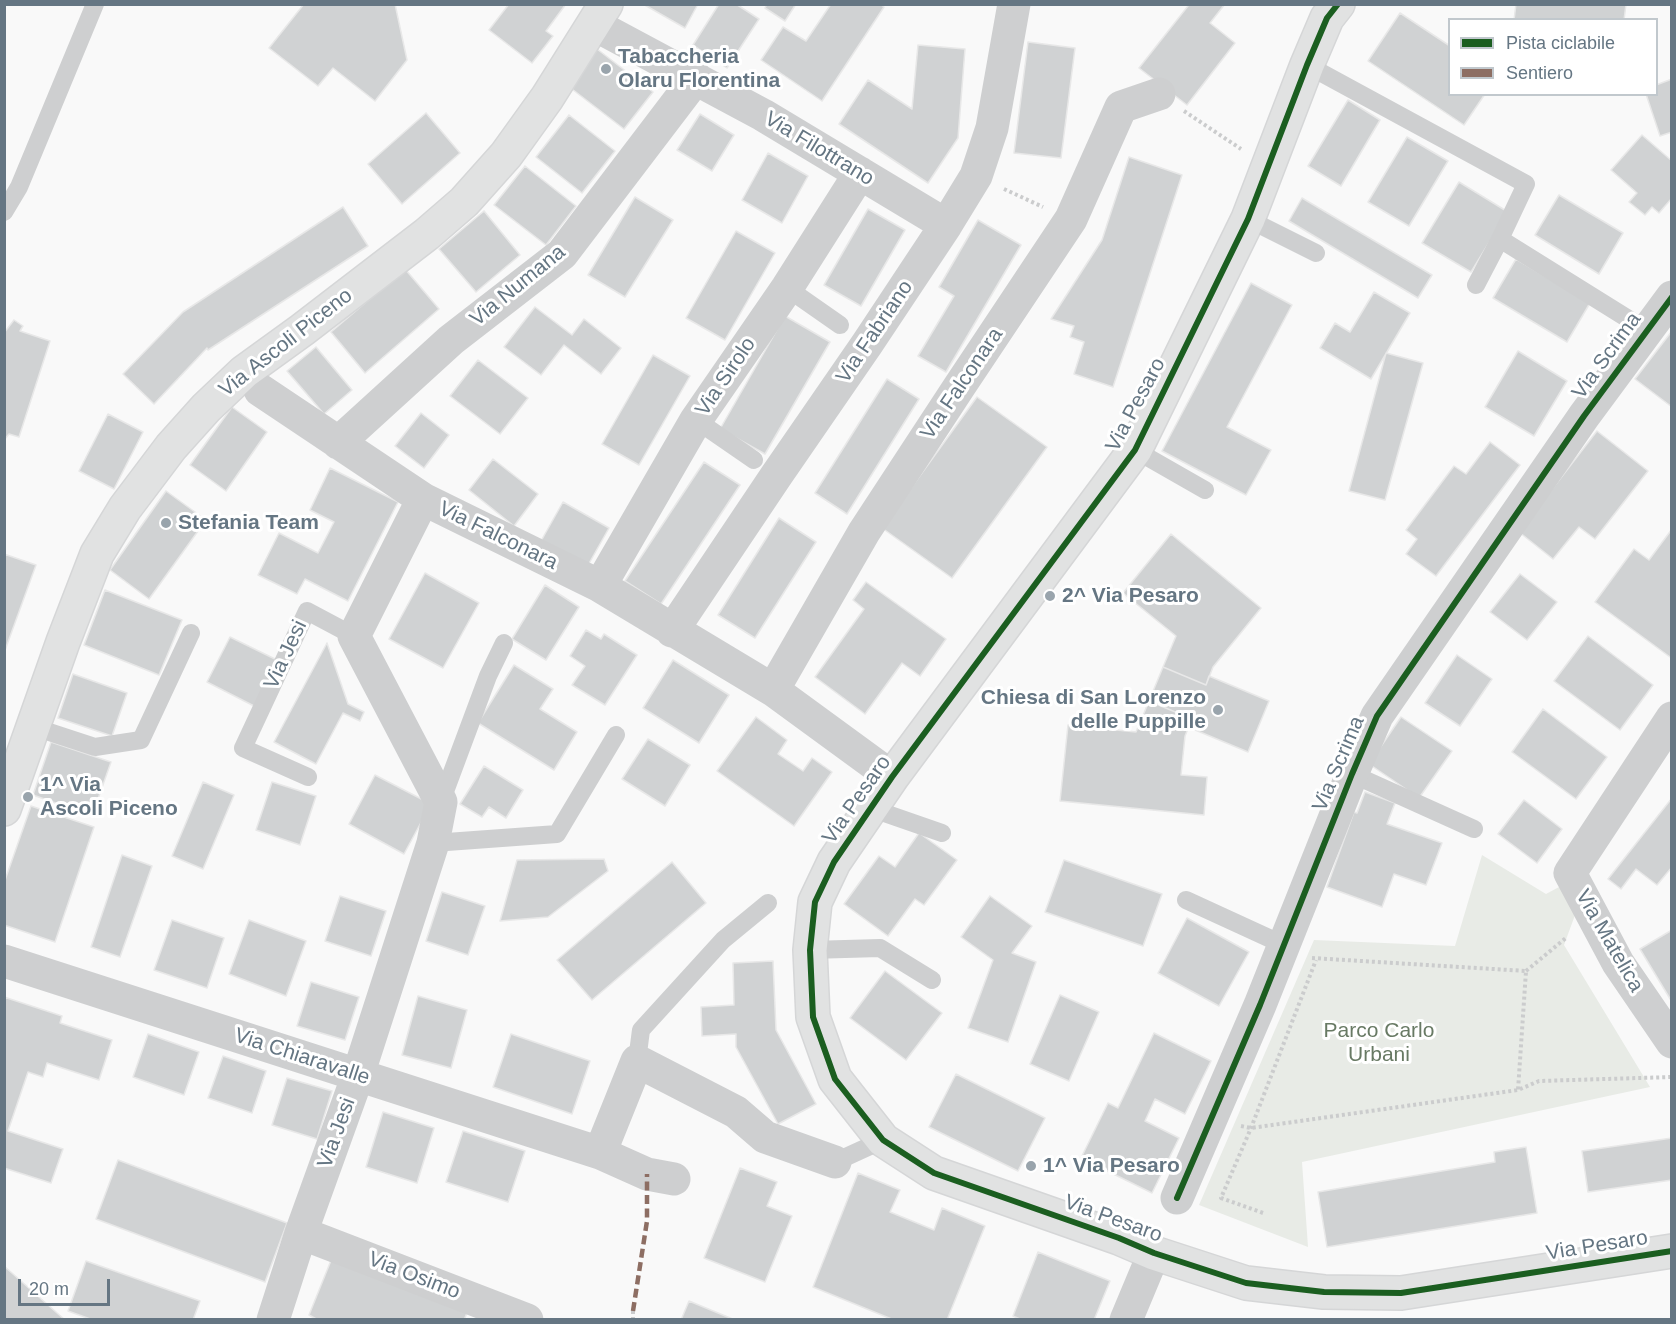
<!DOCTYPE html>
<style>
body{margin:0}
#map{position:relative;width:1676px;height:1324px;overflow:hidden;background:#f9f9f9;font-family:Arial,sans-serif}
canvas{display:block}
.frame{position:absolute;inset:0;border:6px solid #657683;pointer-events:none}
.legend{position:absolute;left:1448px;top:18px;width:210px;height:78px;box-sizing:border-box;background:#fff;border:2px solid #c1c8cd;margin:0;padding:8px 10px;list-style:none;font-size:18px;color:#657683}
.legend li{display:flex;align-items:center;gap:12px;height:30px}
.legend b{width:30px;border:2px solid #c1c8cd}
.scale{position:absolute;left:18px;top:1279px;width:92px;height:27px;box-sizing:border-box;border:3px solid #657683;border-top:0;padding-left:8px;font-size:18px;line-height:21px;white-space:nowrap;color:#657683;-webkit-text-stroke:4px #fff;paint-order:stroke}
</style>
<div id="map">
<canvas width="1676" height="1324"></canvas>
<div class="frame"></div>
<ul class="legend">
<li><b style="height:8px;background:#1b5e20"></b>Pista ciclabile</li>
<li><b style="height:8px;background:#8d6e63"></b>Sentiero</li>
</ul>
<div class="scale">20 m</div>
</div>
<script>
const context = document.querySelector('canvas').getContext('2d');
context.lineJoin = 'round';
function fill(path, color) { context.fillStyle = color; context.fill(path, 'evenodd'); }
const shape = rows => new Path2D(rows.map(r => 'M' + r).join(''));
function trace(path, color, width, dash) { context.strokeStyle = color; context.lineWidth = width; context.lineCap = dash ? 'butt' : 'round'; context.setLineDash(dash || []); context.stroke(path); }
function drawText(font, color, halo, rows, align = 'center') {
  context.font = font + ' Arial,sans-serif'; context.lineWidth = 6; context.setLineDash([]); context.textBaseline = 'middle'; context.strokeStyle = halo; context.fillStyle = color; for (const [text, x, y, turn = 0] of rows) {
    context.save(); context.translate(x, y); context.rotate((+turn || 0) * Math.PI / 180); context.textAlign = isNaN(turn) ? turn : align; if (halo) context.strokeText(text, 0, 0); context.fillText(text, 0, 0); context.restore();
  }
}
fill(shape([
 [1482,855,1546,894,1559,887,1578,907,1564,945,1650,1087,1302,1162,1308,1247,1199,1205,1314,940,1455,946]
]), '#e8ebe6');
const building = shape([
 [304,4,395,4,407,60,375,101,333,68,318,86,269,48,304,4],
 [509,4,566,4,546,31,553,36,532,63,489,30,509,4],
 [643,4,698,4,685,28,643,4],
 [719,4,736,4,759,19,727,68,693,45,719,4],
 [767,4,796,4,785,21,765,8,767,4],
 [831,4,880,4,884,7,822,101,761,60,783,27,806,41,831,4],
 [1186,4,1225,4,1210,23,1235,43,1187,105,1139,68,1188,6,1186,4],
 [1516,4,1626,4,1624,20,1514,20,1516,4],
 [1400,13,1450,46,1450,94,1485,94,1464,125,1368,61,1400,13],
 [1028,42,1075,48,1061,158,1014,153,1028,42],
 [918,45,965,49,958,138,928,183,839,124,868,80,912,109,918,45],
 [597,49,653,92,624,129,568,86,597,49],
 [1672,79,1672,132,1660,136,1646,94,1656,94,1656,85,1672,79],
 [1348,100,1380,120,1341,186,1308,166,1348,100],
 [426,113,460,153,402,204,368,164,426,113],
 [700,114,734,135,712,171,677,150,700,114],
 [569,115,615,151,582,193,536,157,569,115],
 [1642,135,1672,161,1672,198,1659,213,1652,207,1645,215,1629,202,1637,193,1611,170,1642,135],
 [1407,137,1448,161,1409,226,1368,202,1407,137],
 [768,153,808,176,782,223,742,200,768,153],
 [1129,157,1182,175,1113,387,1074,374,1084,342,1070,337,1074,326,1051,319,1102,240,1129,157],
 [525,166,576,206,546,245,494,205,525,166],
 [1459,182,1508,212,1471,272,1422,243,1459,182],
 [1559,195,1623,233,1599,274,1535,235,1559,195],
 [635,197,673,220,625,297,588,275,635,197],
 [1302,198,1432,275,1418,298,1289,221,1302,198],
 [343,207,368,246,208,350,207,348,154,404,123,374,183,312,343,207],
 [868,209,905,230,861,306,824,285,868,209],
 [484,211,520,255,476,292,439,249,484,211],
 [978,220,1021,245,946,372,918,356,954,296,939,287,978,220],
 [736,231,775,253,725,340,686,318,736,231],
 [1516,259,1590,303,1567,342,1493,298,1516,259],
 [405,269,439,309,365,373,331,332,405,269],
 [1251,283,1292,305,1227,427,1271,450,1246,495,1162,451,1251,283],
 [1374,292,1410,313,1371,379,1320,348,1335,323,1350,332,1374,292],
 [535,307,572,335,584,319,621,348,601,374,564,345,541,375,504,347,535,307],
 [785,316,830,342,765,454,720,429,785,316],
 [14,320,23,326,20,331,50,341,19,437,9,434,4,440,4,333,14,320],
 [1672,331,1672,407,1635,379,1672,331],
 [316,347,352,390,324,414,287,371,316,347],
 [1518,351,1567,381,1534,436,1485,407,1518,351],
 [1386,353,1423,363,1385,500,1349,491,1386,353],
 [653,355,690,376,639,465,602,444,653,355],
 [478,360,528,398,500,434,450,396,478,360],
 [887,379,919,399,847,514,815,493,887,379],
 [977,397,1047,447,952,578,882,528,977,397],
 [232,407,267,432,226,491,190,465,232,407],
 [421,413,449,435,424,468,395,446,421,413],
 [108,414,143,432,114,489,79,471,108,414],
 [1597,431,1648,471,1595,539,1579,527,1553,559,1519,532,1597,431],
 [1490,442,1520,465,1436,576,1406,554,1417,539,1406,530,1454,466,1466,474,1490,442],
 [493,459,538,494,514,526,469,490,493,459],
 [704,462,740,485,661,604,625,581,704,462],
 [330,468,398,502,348,601,305,579,297,594,258,575,279,533,318,553,334,522,310,510,330,468],
 [166,491,206,520,149,599,110,570,166,491],
 [563,502,609,528,587,567,541,541,563,502],
 [779,518,816,542,755,638,718,615,779,518],
 [1672,529,1672,655,1670,657,1595,602,1634,549,1649,560,1672,529],
 [1171,534,1261,608,1213,667,1206,685,1163,667,1176,636,1123,593,1171,534],
 [4,554,36,565,4,653,4,554],
 [425,573,479,603,443,668,389,639,425,573],
 [1520,574,1557,602,1527,640,1490,612,1520,574],
 [866,582,946,639,920,676,902,663,865,714,815,677,864,609,853,600,866,582],
 [545,585,579,607,546,660,512,639,545,585],
 [105,590,182,620,159,675,84,645,105,590],
 [586,630,601,639,604,634,637,655,605,705,572,685,585,666,570,656,586,630],
 [1588,636,1653,685,1620,730,1554,681,1588,636],
 [230,637,279,661,256,707,207,682,230,637],
 [327,643,348,704,364,712,360,721,343,713,316,764,274,742,327,643],
 [1457,655,1492,679,1460,726,1425,703,1457,655],
 [673,660,729,695,699,743,643,708,673,660],
 [514,665,553,689,540,709,577,732,554,770,478,723,514,665],
 [1163,667,1206,685,1209,676,1269,701,1248,752,1188,727,1192,719,1149,701,1163,667],
 [73,674,127,693,112,736,58,718,73,674],
 [1149,701,1192,719,1185,736,1181,775,1207,777,1204,815,1060,801,1068,725,1136,732,1149,701],
 [1543,709,1607,757,1576,799,1512,752,1543,709],
 [756,717,787,740,778,754,803,771,812,758,832,772,794,826,717,771,756,717],
 [1401,717,1452,751,1419,798,1369,764,1401,717],
 [648,739,690,765,665,806,622,779,648,739],
 [51,742,111,762,92,816,33,795,51,742],
 [484,766,523,790,506,818,489,807,482,817,460,804,484,766],
 [375,775,431,804,404,854,349,824,375,775],
 [203,782,234,795,203,869,172,856,203,782],
 [272,782,316,796,300,845,256,830,272,782],
 [1365,792,1395,803,1387,824,1442,843,1426,885,1394,874,1382,907,1327,887,1354,812,1357,813,1365,792],
 [1672,798,1672,867,1657,885,1636,869,1621,889,1608,879,1672,798],
 [1524,800,1562,829,1537,863,1498,834,1524,800],
 [31,806,94,827,55,942,4,925,4,883,31,806],
 [919,833,957,860,924,905,915,899,888,936,844,904,879,856,895,867,919,833],
 [122,855,152,866,120,957,91,947,122,855],
 [604,859,608,871,548,917,500,921,517,860,604,859],
 [1064,860,1162,894,1143,946,1045,912,1064,860],
 [672,862,706,903,592,1000,557,960,672,862],
 [442,892,485,906,468,955,426,941,442,892],
 [340,896,386,911,371,956,325,941,340,896],
 [990,896,1032,926,1012,953,1036,962,1008,1042,968,1028,993,960,961,937,990,896],
 [1187,918,1249,952,1219,1006,1158,973,1187,918],
 [172,920,224,938,207,988,154,970,172,920],
 [249,920,306,941,286,996,229,974,249,920],
 [1672,930,1672,1002,1640,949,1672,930],
 [773,961,776,1030,816,1104,778,1124,736,1047,736,1034,702,1036,701,1007,734,1005,733,963,773,961],
 [885,971,942,1013,906,1060,850,1018,885,971],
 [311,982,359,997,345,1040,297,1026,311,982],
 [1060,995,1099,1012,1069,1081,1030,1064,1060,995],
 [418,996,467,1010,451,1068,402,1055,418,996],
 [4,997,62,1016,60,1023,112,1040,99,1080,47,1063,43,1077,28,1072,8,1131,63,1149,51,1183,4,1168,4,997],
 [1154,1033,1211,1061,1185,1114,1155,1099,1145,1121,1179,1138,1152,1193,1081,1158,1108,1103,1118,1108,1154,1033],
 [148,1034,199,1052,184,1095,133,1077,148,1034],
 [511,1034,590,1061,572,1114,493,1087,511,1034],
 [223,1056,266,1071,252,1113,208,1098,223,1056],
 [956,1074,1045,1118,1018,1171,929,1127,956,1074],
 [287,1078,332,1091,317,1139,272,1125,287,1078],
 [383,1112,434,1128,417,1183,366,1167,383,1112],
 [463,1131,525,1151,508,1202,446,1182,463,1131],
 [1672,1138,1672,1180,1588,1192,1582,1151,1672,1138],
 [1526,1147,1537,1213,1327,1247,1318,1192,1495,1162,1494,1152,1526,1147],
 [118,1160,287,1223,265,1282,96,1219,118,1160],
 [740,1168,777,1182,767,1206,792,1216,765,1282,704,1258,740,1168],
 [858,1173,900,1190,890,1212,934,1230,942,1208,985,1226,947,1320,894,1320,813,1287,858,1173],
 [1038,1252,1110,1281,1094,1320,1022,1320,1013,1316,1038,1252],
 [332,1258,467,1313,464,1320,318,1320,309,1315,332,1258],
 [86,1261,200,1301,193,1320,93,1320,68,1311,86,1261],
 [4,1266,65,1320,4,1320,4,1266],
 [689,1301,735,1320,681,1320,689,1301]
]);
fill(building, '#d0d2d3');
trace(building, '#e8e8e8', 1.5);
const secondary = shape([
 [1338,4,1327,18,1307,65,1248,219,1135,450,892,777,834,862,815,902,810,950,813,1017,835,1079,883,1140,934,1173,1119,1238,1154,1253,1246,1283,1324,1292,1401,1293,1672,1251],
 [4,809,63,642,97,554,125,508,171,447,206,408,244,372,302,330,427,234,464,202,506,155,547,98,606,4]
]);
trace(secondary, '#d5d6d7', 36);
trace(shape([
 [1184,111,1241,149],
 [1004,189,1043,207],
 [1312,958,1526,971,1518,1090],
 [1526,971,1567,937],
 [1241,1126,1251,1128,1518,1090,1539,1081,1672,1077],
 [1263,1213,1221,1198,1251,1128,1316,960],
 [633,1320,633,1311]
]), '#cbcccd', 4, [3, 3]);
trace(shape([
 [1307,65,1526,184,1500,239,1476,285],
 [4,212,19,187,95,4],
 [1248,219,1316,253],
 [1500,239,1646,330],
 [787,288,840,325],
 [696,420,754,460],
 [1135,450,1205,490],
 [34,727,95,747,141,740,191,633],
 [1352,774,1474,829],
 [308,777,243,748,307,611,354,636],
 [441,802,488,676,504,643],
 [870,808,942,833],
 [433,843,557,834,616,735],
 [1186,900,1284,945],
 [810,950,880,948,932,980],
 [637,1061,641,1030,723,940,768,903],
 [835,1162,883,1140]
]), '#cecfd0', 18);
trace(shape([
 [595,25,763,115,946,225],
 [260,390,423,499,600,586,773,690,892,777],
 [338,443,451,340,562,254,696,78],
 [600,586,696,420,787,288,860,173],
 [672,631,776,476,867,344,946,225,976,176,992,128,1014,4],
 [773,690,864,532,959,387,1071,219,1121,107,1159,94],
 [1672,718,1570,873,1618,963,1672,1042],
 [4,961,600,1153,647,1174,674,1179],
 [600,1153,637,1061,736,1112,765,1137,835,1162],
 [1177,1198,1260,1005,1352,774,1377,716,1584,416,1672,297],
 [301,1233,527,1320],
 [273,1320,301,1233,358,1075,433,843,441,802,354,636,423,499],
 [1126,1320,1154,1253]
]), '#cecfd0', 33);
trace(secondary, '#e1e2e2', 33);
trace(shape([
 [633,1311,647,1221,647,1174]
]), '#8d6e63', 4.5, [9, 4.5]);
trace(shape([
 [1338,4,1327,18,1307,65,1248,219,1135,450,892,777,834,862,815,902,810,950,813,1017,835,1079,883,1140,934,1173,1119,1238,1154,1253,1246,1283,1324,1292,1401,1293,1672,1251],
 [1177,1198,1260,1005,1352,774,1377,716,1584,416,1672,297]
]), '#1b5e20', 6);
for (const [x, y, r, color] of [
 [606,69,6,"#99a4ac"],
 [166,523,6,"#99a4ac"],
 [1050,596,6,"#99a4ac"],
 [1218,710,6,"#99a4ac"],
 [28,797,6,"#99a4ac"],
 [1031,1166,6,"#99a4ac"]
]) { const dot = new Path2D(); dot.arc(x, y, r, 0, 2 * Math.PI); context.fillStyle = color; context.fill(dot); trace(dot, '#fff', 2); }
drawText('bold 21px', '#657683', '#fff', [
 ["Tabaccheria",618,57],
 ["Olaru Florentina",618,81],
 ["Stefania Team",178,523],
 ["2^ Via Pesaro",1062,596],
 ["Chiesa di San Lorenzo",1206,698,"right"],
 ["delle Puppille",1206,722,"right"],
 ["1^ Via",40,785],
 ["Ascoli Piceno",40,809],
 ["1^ Via Pesaro",1043,1166]
], 'left');
drawText('21px', '#657683', '#fff', [
 ["Via Filottrano",819,149,31],
 ["Via Numana",518,286,-39],
 ["Via Fabriano",875,332,-56],
 ["Via Ascoli Piceno",286,343,-38],
 ["Via Scrima",1607,356,-54],
 ["Via Sirolo",726,377,-56],
 ["Via Falconara",962,384,-56],
 ["Via Pesaro",1136,405,-62],
 ["Via Falconara",498,536,26],
 ["Via Jesi",286,655,-65],
 ["Via Scrima",1339,764,-67],
 ["Via Pesaro",857,800,-55],
 ["Via Matelica",1609,941,60],
 ["Via Chiaravalle",302,1057,18],
 ["Via Jesi",337,1133,-70],
 ["Via Pesaro",1113,1219,20],
 ["Via Pesaro",1597,1246,-9],
 ["Via Osimo",414,1276,21]
]);
drawText('21px', '#687a64', '#fff', [
 ["Parco Carlo",1379,1031],
 ["Urbani",1379,1055]
]);
</script>
